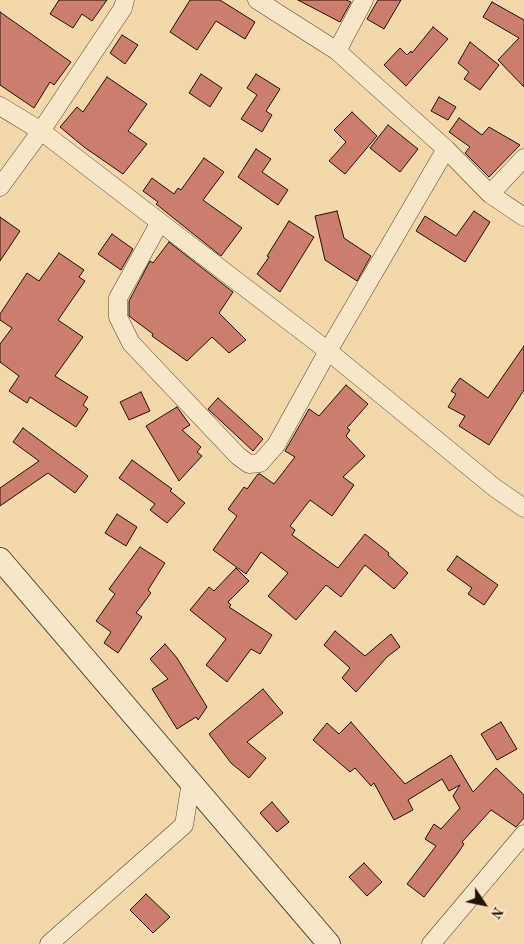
<!DOCTYPE html>
<style>
body{margin:0}
#map{position:relative;width:524px;height:944px;overflow:hidden;background:#f4d8ab;font-family:"Old Standard TT",serif}
canvas{display:block}
.north{position:absolute;left:459px;top:879px;width:50px;height:50px;-webkit-text-stroke:4px #f8e6c8;paint-order:stroke;rotate:124deg;font-size:14px;font-weight:700;line-height:20px;text-align:center;color:#211307}
.north::after{content:'';display:block;margin:auto;width:18px;height:22px;background:#211307;clip-path:polygon(50% 0,100% 100%,50% 72%,0 100%)}
</style>
<div id="map">
<canvas width="524" height="944"></canvas>
<div class="north">N</div>
</div>
<script>
const context = document.querySelector('canvas').getContext('2d');
context.lineJoin = 'round';
function fill(path, color) { context.fillStyle = color; context.fill(path, 'evenodd'); }
const shape = rows => new Path2D(rows.map(r => 'M' + r).join(''));
function trace(path, color, width, dash) { context.strokeStyle = color; context.lineWidth = width; context.lineCap = dash ? 'butt' : 'round'; context.setLineDash(dash || []); context.stroke(path); }
const building = shape([
 [59,0,107,0,92,21,82,14,73,28,50,14,59,0],
 [190,0,220,0,255,22,245,39,216,21,197,50,170,32,190,0],
 [298,0,346,0,351,2,340,22,298,0],
 [378,0,401,0,384,29,367,19,378,0],
 [492,2,524,20,524,87,498,60,519,38,483,17,492,2],
 [0,12,71,62,54,85,50,82,34,108,0,85,0,12],
 [433,27,448,39,406,86,384,65,400,48,407,55,411,51,412,53,433,27],
 [122,35,138,45,125,64,110,53,122,35],
 [470,42,499,65,480,90,464,79,469,72,458,63,470,42],
 [201,74,222,88,210,107,189,93,201,74],
 [256,74,280,89,266,111,272,115,262,132,241,119,257,95,247,88,256,74],
 [107,77,147,104,128,131,147,144,123,174,84,147,60,127,77,107,83,112,107,77],
 [439,97,456,107,448,120,431,111,439,97],
 [352,112,377,136,345,174,329,161,346,142,334,130,352,112],
 [459,118,482,135,489,127,520,145,489,177,465,153,470,147,449,132,459,118],
 [388,125,418,149,400,172,370,148,388,125],
 [256,149,271,159,262,172,288,190,278,205,238,177,256,149],
 [204,158,224,172,203,200,242,228,221,256,156,204,158,202,143,191,152,178,174,194,178,188,181,190,204,158],
 [337,211,344,238,371,256,357,281,325,260,315,216,337,211],
 [474,211,490,222,465,262,416,231,425,216,456,236,474,211],
 [0,217,20,231,0,261,0,217],
 [289,221,314,237,280,292,257,274,269,257,267,256,289,221],
 [112,234,133,249,121,270,98,254,112,234],
 [169,242,233,292,219,313,246,340,229,353,212,337,187,361,152,336,153,334,129,316,129,301,150,261,153,263,169,242],
 [59,253,84,270,79,277,85,281,58,320,83,337,55,376,88,397,83,405,88,409,76,427,30,397,27,403,9,391,19,376,0,362,0,344,12,328,0,320,0,314,27,273,39,281,59,253],
 [524,346,524,390,489,445,459,426,465,416,448,407,456,394,451,391,460,378,488,398,524,346],
 [346,385,368,404,347,428,350,430,346,436,365,456,343,477,354,485,332,516,310,500,290,526,295,530,292,535,338,568,365,534,389,553,388,555,408,573,394,589,365,565,341,597,326,585,296,620,268,596,288,573,261,552,246,574,213,550,237,516,228,509,244,487,247,489,258,474,260,474,274,484,295,457,285,451,309,409,319,416,346,385],
 [141,392,150,411,129,420,120,402,141,392],
 [218,398,263,439,253,451,208,409,218,398],
 [177,407,190,425,182,430,201,447,197,452,202,456,179,481,146,426,177,407],
 [23,428,88,476,75,493,48,473,0,506,0,488,39,461,13,442,23,428],
 [132,460,172,489,170,491,185,503,167,523,150,510,155,504,119,478,132,460],
 [117,514,137,527,126,546,105,533,117,514],
 [140,547,165,563,148,590,151,593,136,613,142,617,118,653,104,643,111,632,96,621,115,594,109,589,140,547],
 [457,556,498,585,484,605,468,594,472,588,447,570,457,556],
 [236,568,249,581,228,602,231,605,229,607,272,635,260,654,251,649,227,682,206,665,226,639,190,610,209,587,214,591,236,568],
 [335,631,365,656,391,634,400,647,387,657,356,692,342,678,350,668,324,645,335,631],
 [165,644,177,658,207,707,198,720,196,717,177,729,152,689,168,679,150,659,165,644],
 [263,689,283,713,247,742,266,758,249,778,231,763,209,734,263,689],
 [351,722,405,784,451,755,473,792,496,768,524,795,524,818,516,827,491,810,462,842,464,844,458,853,424,897,407,884,436,846,425,839,434,824,441,829,460,808,453,796,460,785,449,791,442,779,408,800,413,810,394,820,374,783,371,786,355,768,350,772,313,740,327,723,339,734,351,722],
 [501,722,517,749,497,760,481,734,501,722],
 [272,802,289,822,277,832,260,813,272,802],
 [364,863,382,882,367,896,349,877,364,863],
 [146,894,170,917,153,933,130,910,146,894]
]);
fill(building, '#cb7e6d');
trace(building, '#211307', 1);
const minor = shape([
 [257,0,337,51,446,149,490,194,524,217],
 [337,51,364,0],
 [0,106,41,131,328,351,495,488,524,508],
 [0,187,41,131,123,8,125,0],
 [490,194,524,158],
 [160,222,118,298,118,317,131,343,238,456,249,464,260,463,276,445,328,351,446,149],
 [49,944,184,825,191,782],
 [431,944,524,834]
]);
const tertiary = shape([
 [0,559,329,944]
]);
trace(minor, '#564430', 19);
trace(tertiary, '#564430', 24);
trace(minor, '#f8e6c8', 18);
trace(tertiary, '#f8e6c8', 22);
</script>
